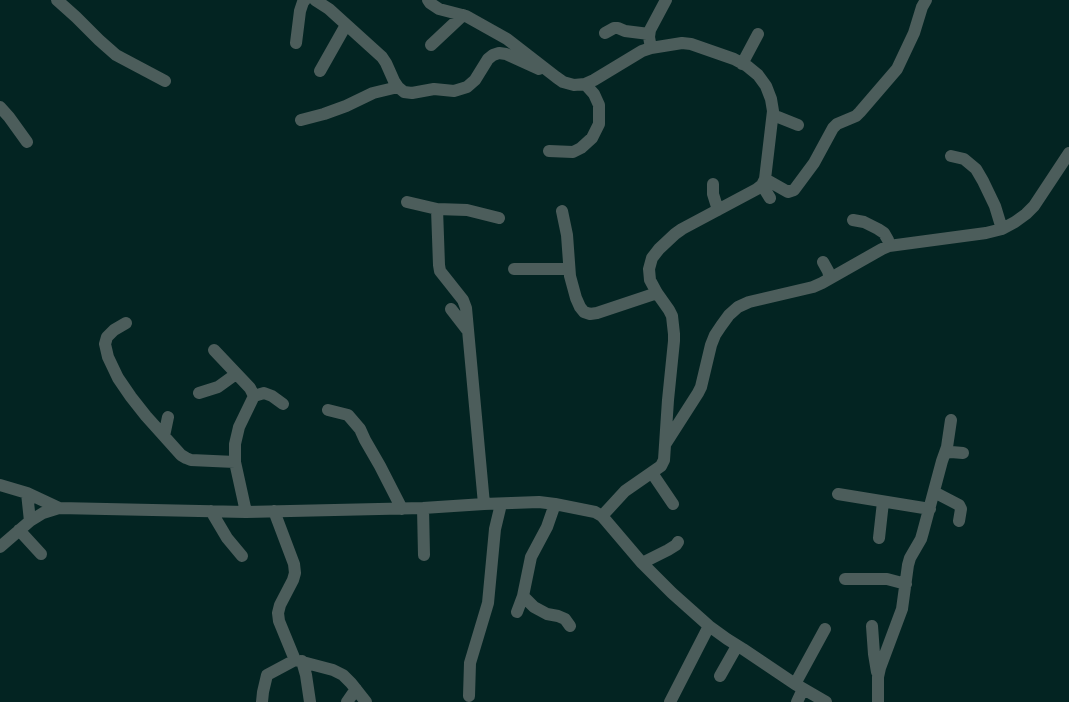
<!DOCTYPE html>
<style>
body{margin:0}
canvas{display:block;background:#032422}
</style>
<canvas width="1069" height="702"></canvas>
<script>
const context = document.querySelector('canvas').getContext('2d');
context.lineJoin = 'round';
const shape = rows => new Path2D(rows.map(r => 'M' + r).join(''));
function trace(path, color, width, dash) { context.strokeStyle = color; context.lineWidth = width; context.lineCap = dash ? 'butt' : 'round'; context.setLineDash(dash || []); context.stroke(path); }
trace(shape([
 [57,0,76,17,99,40,116,55,165,81],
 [315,0,329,9,382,57,386,63,394,81,398,87,404,92,412,93,434,89,454,91,467,87,475,80,488,59,493,55,499,53,506,54,539,69],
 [428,0,430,3,439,9,466,16,507,39,556,77,563,82,574,85,585,84,594,80,642,51,651,48,682,43,691,44,734,59,747,66,758,75,766,86,771,99,773,111,765,179,762,185,757,189,682,229,675,234,659,249,652,258,649,269,650,280,657,293,669,310,672,316,674,334,674,341,668,400,664,460,661,466,625,491,602,516],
 [605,33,614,28,618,28,625,31,649,34],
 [296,43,300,11,303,2,305,0],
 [431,45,463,15],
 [651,48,649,37,650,30,666,0],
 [742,64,758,34],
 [320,71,346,25],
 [0,107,9,117,27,142],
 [773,115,798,125],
 [301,120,324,114,346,106,373,93,398,87],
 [549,151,573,152,581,148,592,138,599,124,599,105,594,94,585,84],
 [951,156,964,159,976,169,983,181,995,206,1002,229],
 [765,179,788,192,794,190,814,163,833,128,837,124,856,116,860,112,897,69,914,33,922,7,926,0],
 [713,184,713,194,718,210],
 [762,185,770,198],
 [407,202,437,209,467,210,499,218],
 [437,209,439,265,440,271,463,300,466,308,484,504],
 [562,211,567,235,570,276,576,298,580,307,584,312,590,314,597,313,657,293],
 [853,220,864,222,878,229,884,233,888,240,889,246],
 [823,262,828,271,830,278],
 [514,269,569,269],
 [451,309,468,331],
 [126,323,114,330,107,337,105,344,108,357,118,378,131,397,146,416,181,455,186,458,191,460,235,462],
 [214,350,250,388,254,396],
 [199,393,218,387,236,374],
 [328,410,348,415,360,429,365,440,380,466,402,509],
 [164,436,168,417],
 [666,443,698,393,701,387,711,345,715,335,721,326,729,315,738,307,749,302,813,287,822,283,882,249,889,246,986,233,1002,229,1015,222,1026,214,1034,206,1069,153],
 [945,453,951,452,963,453],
 [652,473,673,504],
 [0,485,27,493,59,508],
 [934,492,959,505,961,509,959,521],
 [27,493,30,521],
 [838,494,930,509],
 [423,508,424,555],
 [211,511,227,538,242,556],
 [274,511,294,564,295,573,293,580,280,605,278,613,279,621,295,660],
 [246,512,235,462,235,444,239,427,254,396,264,393,272,396,283,404],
 [19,530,41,554],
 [879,538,883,502],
 [0,547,30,521,43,513,59,508,246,512,423,508,484,504,539,502,555,504,595,512,602,516,642,563,672,593,709,626,727,639,743,649,795,684,826,702],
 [642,563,668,550,676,545,678,542],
 [845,579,887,579,906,584],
 [523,596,534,607,547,614,558,616,565,619,570,626],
 [517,612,523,596,531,557,547,527,555,504],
 [872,626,874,654,877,672],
 [302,661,306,675,310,702],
 [720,676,737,646],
 [795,684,825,629],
 [469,696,470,663,488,603,495,529,501,504],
 [262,702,263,692,267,675,295,660,333,670,343,675,351,683,366,702],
 [347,702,356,689],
 [670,702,709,626],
 [797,702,803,689],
 [878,702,878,677,880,668,902,609,908,565,910,558,921,539,923,532,942,461,947,447,951,420]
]), '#4c5d5b', 12);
</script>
